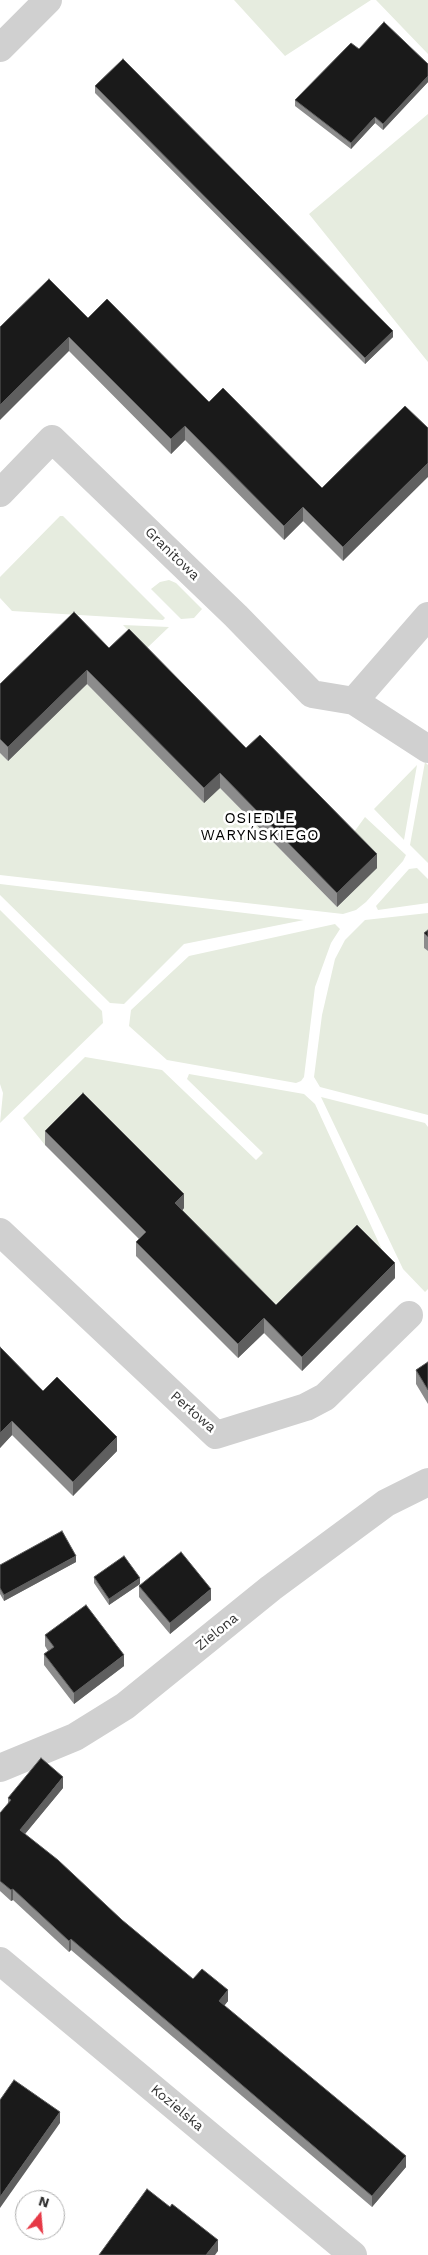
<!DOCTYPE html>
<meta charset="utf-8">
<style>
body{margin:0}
#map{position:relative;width:428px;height:2255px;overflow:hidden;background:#fff;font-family:"Work Sans",sans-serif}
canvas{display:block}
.north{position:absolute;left:15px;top:2190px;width:50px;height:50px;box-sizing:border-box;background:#fff;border:1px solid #adadad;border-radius:50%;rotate:17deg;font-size:14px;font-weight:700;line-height:20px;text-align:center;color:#333}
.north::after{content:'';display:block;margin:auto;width:18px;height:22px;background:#e63946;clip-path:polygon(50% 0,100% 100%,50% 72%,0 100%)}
</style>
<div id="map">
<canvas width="428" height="2255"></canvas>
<div class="north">N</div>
</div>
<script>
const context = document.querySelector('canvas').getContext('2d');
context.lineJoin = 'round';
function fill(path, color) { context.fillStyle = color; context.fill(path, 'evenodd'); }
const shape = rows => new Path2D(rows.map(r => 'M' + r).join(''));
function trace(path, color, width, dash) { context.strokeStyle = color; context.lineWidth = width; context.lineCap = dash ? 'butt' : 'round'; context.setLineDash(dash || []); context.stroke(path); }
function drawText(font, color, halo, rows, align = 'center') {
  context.font = font + ' "Work Sans",sans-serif'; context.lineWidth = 5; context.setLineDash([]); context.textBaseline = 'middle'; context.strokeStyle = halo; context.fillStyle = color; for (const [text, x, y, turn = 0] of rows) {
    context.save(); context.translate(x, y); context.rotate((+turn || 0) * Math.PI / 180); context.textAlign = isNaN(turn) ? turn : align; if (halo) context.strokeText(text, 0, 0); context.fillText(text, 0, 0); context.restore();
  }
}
fill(shape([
 [234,0,371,0,285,56],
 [376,0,428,0,428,54],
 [428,114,428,362,309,214],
 [60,516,63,516,165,618,163,620,12,611,0,598,0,577],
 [169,580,176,583,202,609,194,618,181,619,151,589,160,582],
 [123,625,169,627,146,649],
 [87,684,204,802,220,788,337,907,349,839,365,817,406,855,403,861,366,902,356,910,343,914,0,875,0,753,8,761],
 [425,762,428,765,428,863,410,845],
 [417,765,404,840,374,809],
 [417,868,428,879,428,903,378,910,376,906,409,869],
 [0,884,304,920,184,944,124,1004,110,1003,0,895],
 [0,910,102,1011,103,1023,0,1123,3,1093,0,1084],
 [428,913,428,944,424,948,428,951,428,1115,320,1087,314,1077,322,1015,335,959,345,940,365,920],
 [335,924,340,929,331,943,315,987,304,1077,301,1081,296,1083,167,1060,129,1026,131,1010,189,956],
 [85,1057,162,1070,256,1160,263,1153,187,1079,189,1074,304,1094,315,1104,395,1278,276,1319,175,1218,184,1208,45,1145,23,1118],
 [321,1097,425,1123,428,1127,428,1289,425,1292,403,1269]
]), '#e6ecdf');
trace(shape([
 [0,48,48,0],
 [0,493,52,439,236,616,312,694,354,701,428,616],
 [354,701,428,749],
 [0,1232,216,1435,306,1407,325,1397,409,1315],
 [0,1768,75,1737,125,1706,271,1588,386,1503,428,1482]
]), '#d0d0d0', 28);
trace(shape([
 [0,1961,353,2255]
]), '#d0d0d0', 28);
fill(shape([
 [359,49,428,64,428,82,383,130,375,123,351,149,295,106,295,100],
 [95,86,393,337,365,364,95,93],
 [88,318,209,402,322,488,405,406,343,561,303,521,284,540,185,440,171,454,69,351,0,327],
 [109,648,246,748,377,868,337,907,220,788,204,803,87,684,8,761,0,753,0,684],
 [428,930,428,951,424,948,424,933],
 [45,1131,184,1208,182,1211,276,1305,395,1278,302,1371,264,1333,238,1358,136,1256,136,1242,139,1239,45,1145],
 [0,1347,43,1391,117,1451,73,1496,12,1435,0,1448],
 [428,1362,428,1404,416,1384,416,1370],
 [76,1562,4,1601,0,1594,0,1565],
 [94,1577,140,1584,109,1605,94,1583],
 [139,1586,211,1600,170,1634,139,1597],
 [45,1635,124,1666,74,1704,44,1665,44,1654,48,1651,45,1646],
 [63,1788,25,1834,122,1920,193,1979,228,2001,224,2006,406,2167,372,2207,71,1950,69,1952,13,1900,11,1901,0,1891,0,1813,8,1804,8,1798]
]), '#8c8c8c');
fill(shape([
 [428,76,428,82,383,130,383,124],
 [375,117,375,123,351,149,351,143],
 [393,331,393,337,365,364,365,358],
 [69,337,69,351,0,420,0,405],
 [185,426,185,440,171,454,171,439],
 [428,463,428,477,343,561,343,547],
 [303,507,303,521,284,540,284,526],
 [87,670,87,684,8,761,8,747],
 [220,773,220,788,204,803,204,788],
 [377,854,377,868,337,907,337,893],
 [184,1194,184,1208,175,1218,175,1203],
 [395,1263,395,1278,302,1371,302,1357],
 [264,1318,264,1333,238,1358,238,1344],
 [12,1421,12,1435,0,1448,0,1433],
 [117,1437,117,1451,73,1496,73,1482],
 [76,1556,76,1562,4,1601,4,1595],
 [140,1578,140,1584,109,1605,109,1599],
 [211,1589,211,1600,170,1634,170,1623],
 [124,1655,124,1666,74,1704,74,1693],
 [63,1777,63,1788,20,1840,20,1830],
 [13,1889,13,1900,11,1901,11,1890],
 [71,1939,71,1950,69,1952,69,1941],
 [228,1990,228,2001,219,2012,219,2001],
 [60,2112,60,2123,0,2208,0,2197],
 [406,2156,406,2167,372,2207,372,2196],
 [218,2240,218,2251,215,2255,206,2255]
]), '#5f5f5f');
const building = shape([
 [384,22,428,64,428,76,383,124,375,117,351,143,295,100,351,43,359,49,384,22],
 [123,59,393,331,365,358,95,86,123,59],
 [49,279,88,318,107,299,209,402,223,388,322,488,405,406,428,428,428,463,343,547,303,507,284,526,185,426,171,439,69,337,0,405,0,327,49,279],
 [74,612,109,648,129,629,246,748,260,735,377,854,337,893,220,773,204,788,87,670,8,747,0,739,0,684,74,612],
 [428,930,428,937,424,933,428,930],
 [83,1093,184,1194,175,1203,276,1305,357,1225,395,1263,302,1357,264,1318,238,1344,136,1242,146,1232,45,1131,83,1093],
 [0,1347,43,1391,57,1377,117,1437,73,1482,12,1421,0,1433,0,1347],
 [428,1362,428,1390,416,1370,428,1362],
 [62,1531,76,1556,4,1595,0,1588,0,1565,62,1531],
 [181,1552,211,1589,170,1623,139,1586,181,1552],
 [124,1556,140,1578,109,1599,94,1577,124,1556],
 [86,1605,124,1655,74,1693,44,1654,54,1647,45,1635,86,1605],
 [41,1758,63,1777,20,1830,58,1860,122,1920,193,1979,202,1969,228,1990,219,2001,406,2156,372,2196,71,1939,69,1941,13,1889,11,1890,0,1881,0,1813,11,1800,8,1798,41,1758],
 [14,2080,60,2112,0,2197,0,2100,14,2080],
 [147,2189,170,2207,172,2204,218,2240,206,2255,99,2255,147,2189]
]);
fill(building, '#1a1a1a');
trace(building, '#5f5f5f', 1);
drawText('14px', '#333', '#fff', [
 ["Granitowa",172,554,44],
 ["Perłowa",193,1412,41],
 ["Zielona",217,1632,-39],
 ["Kozielska",177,2108,40]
]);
context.letterSpacing = '1px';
drawText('15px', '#000', '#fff', [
 ["OSIEDLE",260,819],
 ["WARYŃSKIEGO",260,836]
]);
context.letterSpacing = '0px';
</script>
